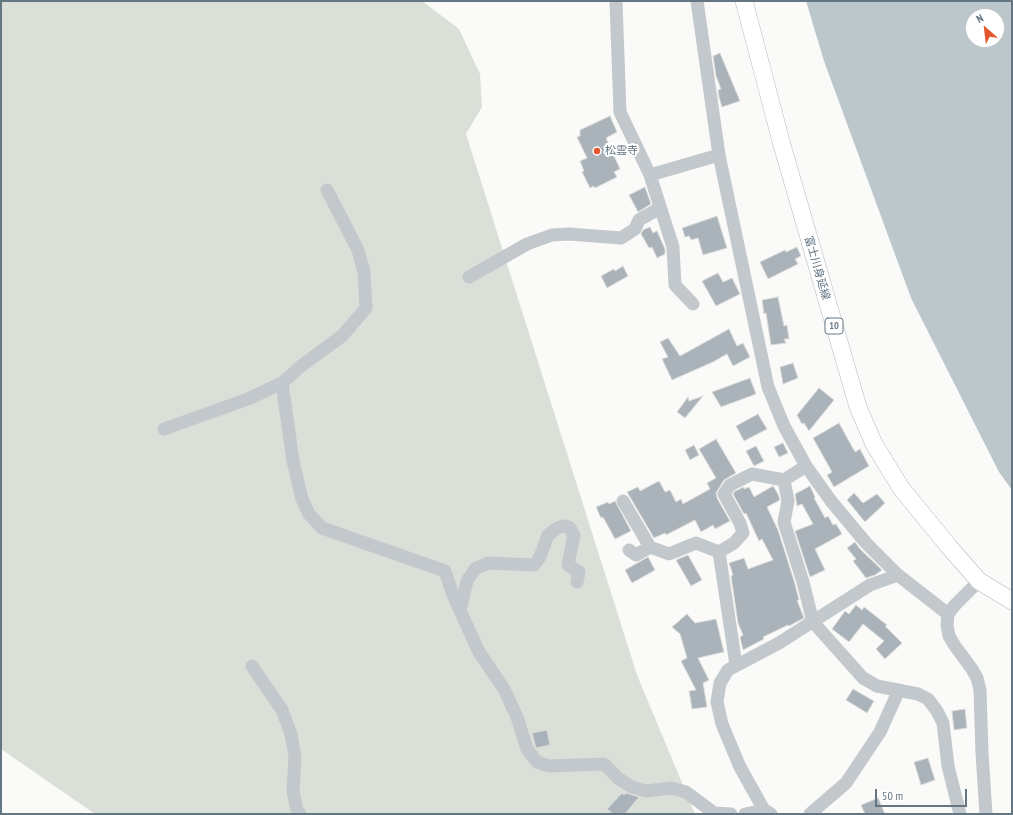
<!DOCTYPE html>
<meta charset="utf-8">
<style>
body{margin:0}
#map{position:relative;width:1013px;height:815px;overflow:hidden;background:#fafaf8;font-family:"PT Sans Narrow",sans-serif}
canvas{display:block}
.frame{position:absolute;inset:0;border:2px solid #657683;pointer-events:none}
.north{position:absolute;left:965px;top:8px;width:40px;height:40px;box-sizing:border-box;background:#fff;border:1px solid #c1c8cd;border-radius:50%;rotate:332deg;font-size:11px;font-weight:700;line-height:16px;text-align:center;color:#657683}
.north::after{content:'';display:block;margin:auto;width:14px;height:18px;background:#e4572e;clip-path:polygon(50% 0,100% 100%,50% 72%,0 100%)}
.scale{position:absolute;left:875px;top:789px;width:92px;height:18px;box-sizing:border-box;border:2px solid #657683;border-top:0;padding-left:5px;font-size:12px;line-height:14px;white-space:nowrap;color:#657683;-webkit-text-stroke:3px #fff;paint-order:stroke}
</style>
<div id="map">
<canvas width="1013" height="815"></canvas>
<div class="frame"></div>
<div class="north">N</div>
<div class="scale">50 m</div>
</div>
<script>
const context = document.querySelector('canvas').getContext('2d');
context.lineJoin = 'round';
function fill(path, color) { context.fillStyle = color; context.fill(path, 'evenodd'); }
const shape = rows => new Path2D(rows.map(r => 'M' + r).join(''));
function trace(path, color, width, dash) { context.strokeStyle = color; context.lineWidth = width; context.lineCap = dash ? 'butt' : 'round'; context.setLineDash(dash || []); context.stroke(path); }
function drawText(font, color, halo, rows, align = 'center') {
  context.font = font + ' "PT Sans Narrow","Noto Sans JP",sans-serif'; context.lineWidth = 4; context.setLineDash([]); context.textBaseline = 'middle'; context.strokeStyle = halo; context.fillStyle = color; for (const [text, x, y, turn = 0] of rows) {
    context.save(); context.translate(x, y); context.rotate((+turn || 0) * Math.PI / 180); context.textAlign = isNaN(turn) ? turn : align; if (halo) context.strokeText(text, 0, 0); context.fillText(text, 0, 0); context.restore();
  }
}
fill(shape([
 [1,1,422,1,459,29,480,74,482,107,466,134,637,675,695,814,95,814,1,749]
]), '#dadfd7');
fill(shape([
 [806,1,1012,1,1012,490,999,472,911,298,824,61],
 [973,16,997,16,997,40,973,40]
]), '#bbc7cb');
const building = shape([
 [720,53,740,101,722,107,719,97,718,90,721,89,716,76,713,56,720,53],
 [610,116,617,132,606,138,620,169,614,172,617,177,595,188,594,186,590,188,582,172,584,171,580,161,587,158,577,137,580,136,580,130,610,116],
 [645,187,651,204,638,212,629,195,645,187],
 [717,216,727,248,703,255,698,238,691,240,689,236,685,237,682,228,717,216],
 [650,227,653,233,657,231,665,249,665,254,657,258,652,247,649,248,641,234,643,230,650,227],
 [797,247,801,256,795,259,798,264,768,279,760,262,785,250,786,252,797,247],
 [623,266,628,276,607,288,601,276,614,269,615,271,623,266],
 [718,273,723,282,732,278,740,294,716,306,702,281,718,273],
 [778,297,784,326,787,325,789,339,784,339,786,343,771,345,766,313,764,314,762,300,778,297],
 [729,329,737,346,743,343,750,357,733,366,727,354,713,362,672,380,662,359,668,357,660,342,668,338,680,356,729,329],
 [793,363,798,378,783,384,780,367,793,363],
 [750,378,756,394,721,407,712,392,750,378],
 [819,388,834,400,809,431,804,423,802,424,797,415,819,388],
 [703,396,685,418,677,412,688,397,689,401,703,396],
 [758,414,767,429,744,441,736,426,758,414],
 [839,423,855,452,860,449,869,466,834,487,827,475,832,472,813,438,839,423],
 [716,439,736,473,724,480,716,493,717,498,730,521,715,529,713,525,701,532,695,520,666,535,665,533,654,538,627,492,638,487,640,491,659,481,665,492,670,490,676,502,681,499,683,504,710,489,707,483,716,478,699,449,716,439],
 [783,443,788,453,779,457,774,447,783,443],
 [694,445,699,455,690,460,685,450,694,445],
 [756,446,764,461,754,466,746,451,756,446],
 [773,486,778,494,780,500,767,507,778,530,795,584,799,600,797,600,804,618,789,626,788,625,763,637,764,639,743,650,740,637,743,635,738,623,731,576,733,575,729,563,744,558,748,569,773,560,762,539,759,541,746,513,744,514,733,494,735,491,744,487,744,489,749,487,754,497,773,486],
 [810,486,815,497,814,498,825,518,828,516,833,525,836,524,842,534,815,549,825,570,810,577,795,531,813,524,802,504,797,506,795,494,810,486],
 [854,493,863,503,877,494,885,503,865,522,847,500,854,493],
 [615,501,631,531,615,539,603,517,601,518,596,507,608,502,609,504,615,501],
 [855,542,860,549,882,570,875,575,866,578,853,561,856,559,847,548,855,542],
 [688,555,702,580,691,586,676,560,688,555],
 [648,557,655,570,632,583,625,570,648,557],
 [856,605,862,610,864,607,887,625,885,626,902,643,885,659,876,649,884,641,863,624,849,642,832,629,845,611,849,614,856,605],
 [687,614,695,623,716,619,724,652,698,658,709,680,703,683,707,707,692,709,689,691,696,690,681,661,687,658,680,634,672,627,687,614],
 [853,689,874,701,867,713,846,700,853,689],
 [965,709,967,728,954,730,952,711,965,709],
 [547,730,550,745,536,748,532,733,547,730],
 [928,758,935,780,921,785,914,762,928,758],
 [622,793,624,795,626,793,639,797,625,814,613,814,607,809,622,793],
 [878,798,885,814,865,814,861,805,878,798]
]);
fill(building, '#aab3b9');
trace(building, '#dcdcda', 1);
const major = shape([
 [744,1,782,145,858,407,874,444,901,488,950,548,979,581,1012,601]
]);
trace(major, '#b5babe', 18);
trace(shape([
 [616,1,620,112,650,175,719,155],
 [697,1,719,155,768,387,784,426,806,466,831,501,866,543,898,575,948,614],
 [650,175,673,247,675,285,693,304],
 [469,277,527,244,552,235,569,234,621,238,635,229,639,220,660,208],
 [282,383,293,461,302,499,309,514,322,528,445,571,453,595,479,652,504,689,517,717,527,749,537,762,549,766,604,764,619,779,632,787,646,791,671,788,686,792,714,813,731,814],
 [164,429,248,399,282,383,301,366,342,336,366,308,364,272,358,250,327,190],
 [784,480,788,501,784,522,803,582,813,622,863,678,877,686,918,694,928,699,937,711,943,723,948,766,960,814],
 [623,501,650,547],
 [629,550,636,555,650,547,669,554,696,543,719,552,734,543,743,533,740,523,724,494,730,485,752,474,784,480,806,466],
 [719,552,736,665],
 [979,581,955,605,948,614,947,625,949,636,955,646,972,669,977,678,980,690,982,753,986,814],
 [460,611,467,581,475,569,488,563,534,565,540,557,548,535,556,529,562,526,569,527,574,535,568,565,579,572,577,582],
 [252,666,282,710,291,734,295,757,293,791,297,810,300,814],
 [764,810,740,767,722,724,717,702,720,683,728,670,779,643,870,585,898,575],
 [745,814,764,810,771,814],
 [810,814,846,783,880,732,899,690]
]), '#c3c8cc', 13);
trace(major, '#fff', 17);
for (const [x, y, r, color] of [
 [597,151,4,"#e4572e"]
]) { const dot = new Path2D(); dot.arc(x, y, r, 0, 2 * Math.PI); context.fillStyle = color; context.fill(dot); trace(dot, '#fff', 1.5); }
for (const [x, y, w] of [
 [834,326,18]
]) { const box = new Path2D(); box.roundRect(x - w / 2, y - 8, w, 16, 3); context.fillStyle = '#fff'; context.fill(box); trace(box, '#657683', 1); }
drawText('bold 10px', '#657683', null, [
 ["10",834,326]
]);
drawText('11px', '#657683', '#fff', [
 ["松雲寺",605,151]
], 'left');
drawText('11px', '#657683', '#fff', [
 ["富士川身延線",817,268,74]
]);
</script>
